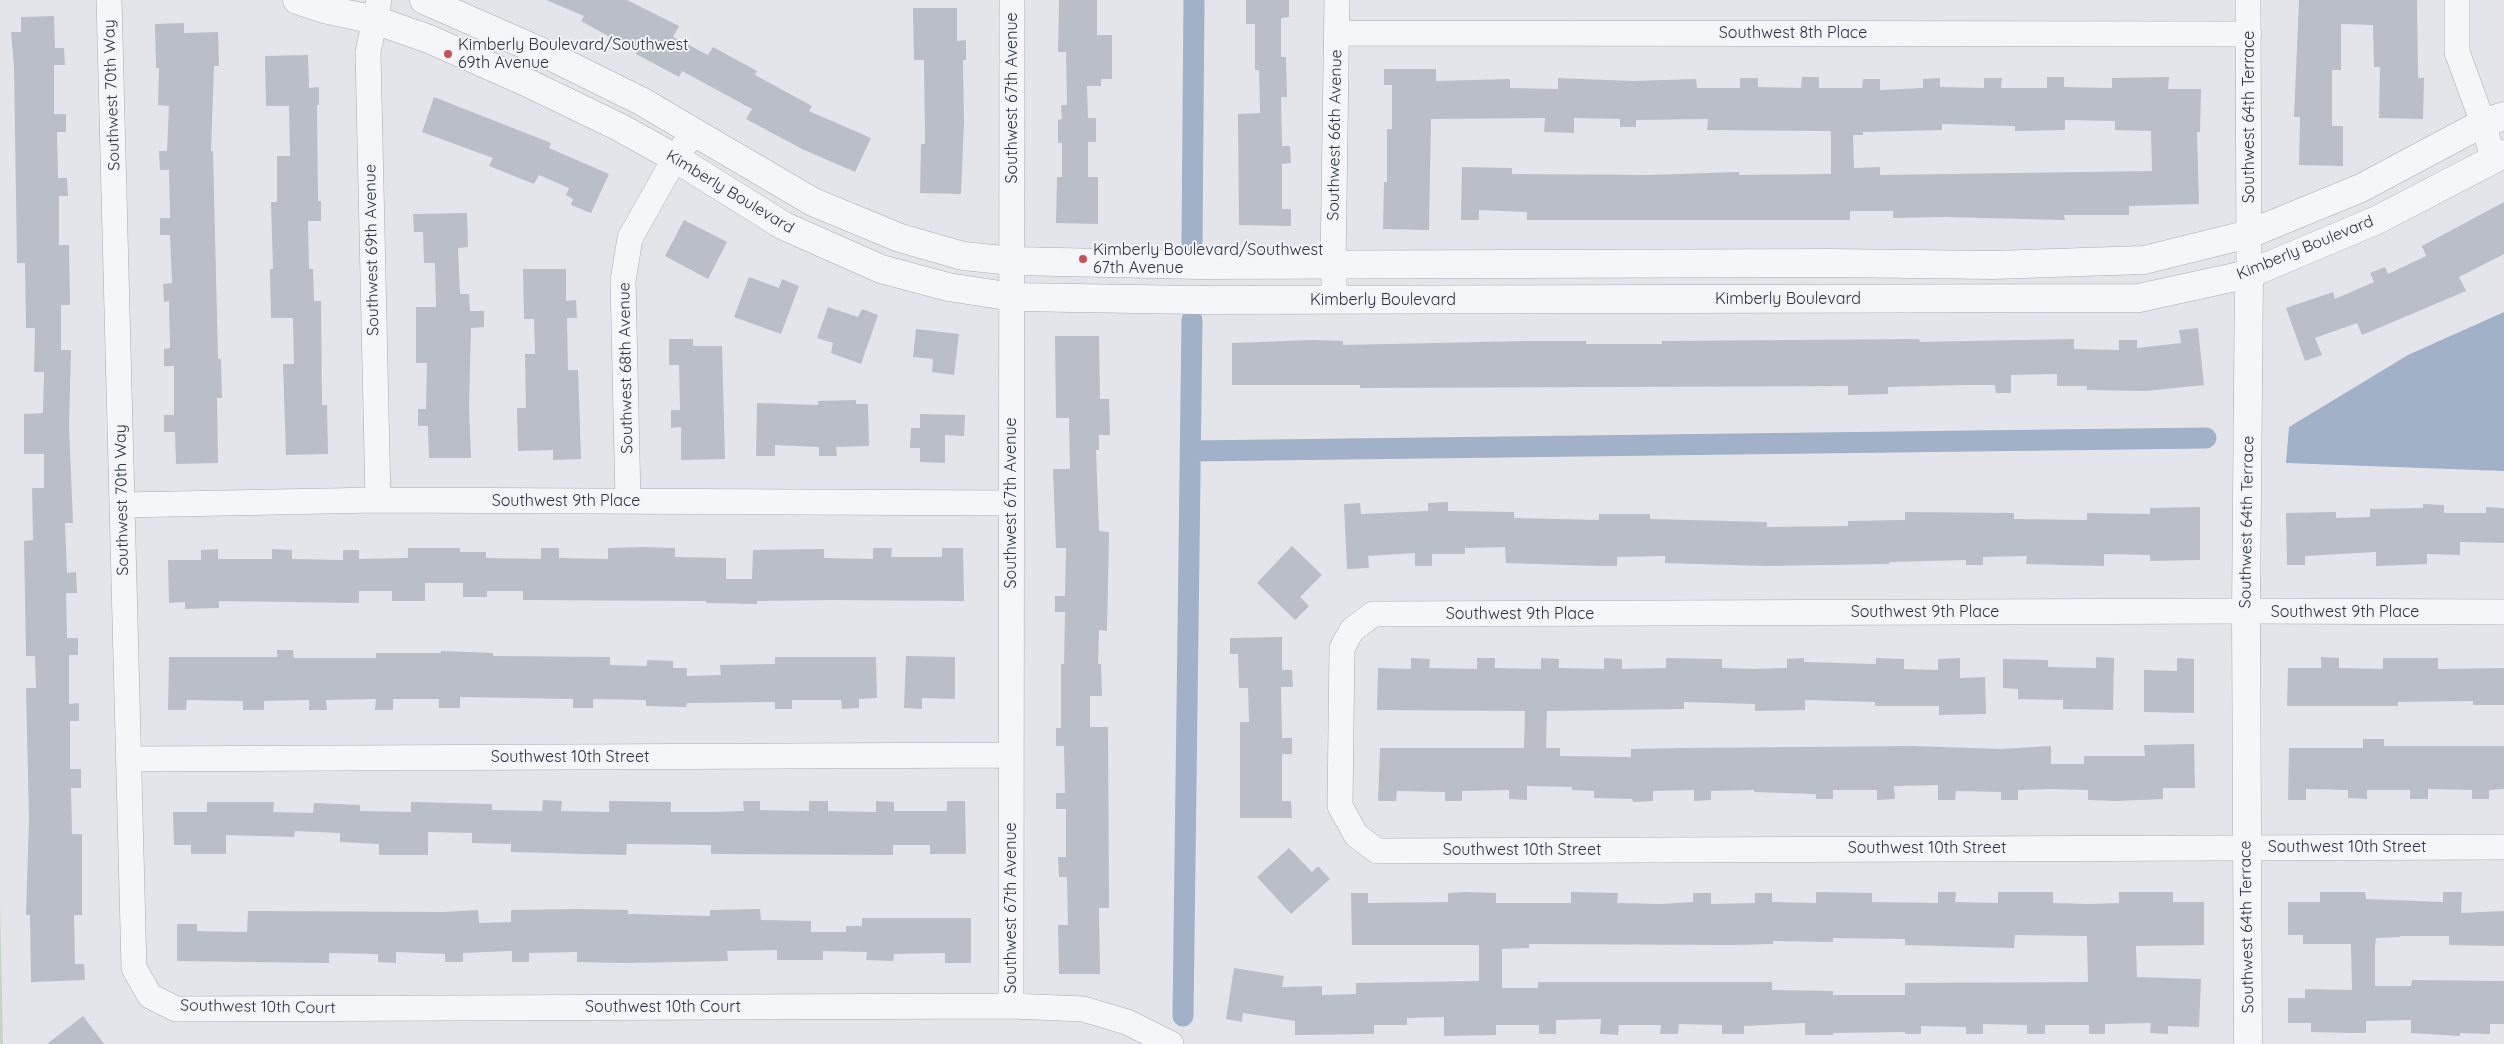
<!DOCTYPE html>
<style>
body{margin:0}
canvas{display:block;background:#e3e5ea}
</style>
<canvas width="2504" height="1044"></canvas>
<script>
const ctx = document.querySelector('canvas').getContext('2d');
ctx.lineJoin = 'round';
function paint(path, color) { ctx.fillStyle = color; ctx.fill(path, 'evenodd'); }
function strokePath(path, color, width, dash) { ctx.strokeStyle = color; ctx.lineWidth = width; ctx.lineCap = dash ? 'butt' : 'round'; ctx.setLineDash(dash || []); ctx.stroke(path); }
function drawText(font, color, halo, rows, align = 'center') {
  ctx.font = font + ' Quicksand,sans-serif'; ctx.lineWidth = 4; ctx.setLineDash([]); ctx.textBaseline = 'middle'; ctx.strokeStyle = halo; ctx.fillStyle = color; for (const [text, x, y, turn = 0] of rows) {
    ctx.save(); ctx.translate(x, y); ctx.rotate((+turn || 0) * Math.PI / 180); ctx.textAlign = isNaN(turn) ? turn : align; if (halo) ctx.strokeText(text, 0, 0); ctx.fillText(text, 0, 0); ctx.restore();
  }
}
const green = new Path2D(`
 M0,903L3,1044H0Z`);
const water = new Path2D(`
 M2504,312V471L2286,463L2289,427L2408,355Z`);
const canal = new Path2D(`
 M1192,242L1194,0
 M1191,451L2206,438
 M1183,1016L1192,320`);
const building = new Path2D(`
 M546,0H627L679,26L673,37L708,55L713,47L757,71L755,75L812,106L809,111L871,138L855,172L802,149L746,119L752,109L682,71L679,77L636,54L637,52L581,21L584,16Z
 M1059,0H1097V35H1112V79H1101V86H1087L1088,118H1096V142H1088V177H1098V224L1056,223L1057,177H1062V143H1058V120L1062,119L1061,105H1067L1066,52H1058Z
 M1246,0H1289V17L1281,18V57H1286L1287,97H1281L1282,146H1290L1291,163L1282,164V209H1291V226L1239,225L1238,114L1260,113L1259,70H1255V24H1246Z
 M2299,0H2417L2418,78H2424L2423,119L2379,118L2380,67H2374L2373,25L2341,24V70H2332V126H2343V166L2299,165L2300,117H2294Z
 M913,8H957V41L966,40V60H963L964,123L961,194L920,193L921,144H925L924,60H914Z
 M54,16L55,48H64L65,65H54V114H66V132H57L58,178H67L68,196H59V245H69L70,305H61V350H71L69,426L73,523H65L67,573L76,572L77,593H66L67,638H78V655H69V704L79,703V721H70V769H81V788H71L72,834H82V915H74L75,964H84L85,980L31,982L30,915H26L29,819L26,688H36L35,656H26L24,541L33,540L32,488H44V454H24V414L43,413L44,372H34L35,328H26L25,263H17L14,66L11,32H21V17Z
 M184,23V33L218,32L219,66H214L211,151H213L218,359H221L222,398H217L218,463L176,464L175,432H164V415H174V366H164V349L170,348L169,301L164,302L163,284L172,283L170,235H160V218H170L169,170H160L159,151H167L169,106L158,105L159,68H156L155,24Z
 M308,55L309,88L319,87V105H317L318,201H321V221H308L309,269H313L314,301H321L322,405H327L328,454L286,455L283,364H294L293,318H271L270,269H273L271,202H277V156H290L289,106H266L265,56Z
 M1384,69H1436V81L1510,79V88L1558,89V78L1633,81L1696,79L1697,88H1740V78H1758V87L1801,88L1802,77H1819V88H1862L1863,79H1880V90L1923,88V79L1940,78V87L1984,88V78H2002L2001,88H2047V77H2064V87L2112,88V78L2169,77L2168,89H2201L2200,132H2197L2199,204L2129,206V215H2064L2065,220L1945,217L1893,218V211H1850V220H1527V212L1479,210V220H1461L1462,167L1512,168V174L1648,175L1739,172V175L1831,174V131L1707,130L1708,119L1636,120V127H1620V119L1574,118V133L1544,132L1545,118L1431,119L1429,230L1383,229L1384,182H1387V129H1392V85H1384ZM2065,120L2115,121V130L2151,131L2152,171L1880,175V167L1854,168L1853,135H1863V132L1942,130V124L2015,126V131L2065,130Z
 M434,97L551,143L549,148L609,174L591,213L571,205L573,199L566,195L569,188L539,175L534,184L489,166L493,158L422,132Z
 M2504,202V254L2459,277L2466,291L2362,335L2357,323L2315,338L2322,355L2305,361L2286,308L2333,292L2335,299L2374,282L2370,273L2385,267L2388,274L2426,256L2422,246Z
 M467,213L468,247L458,248L460,294H469L470,311H484V327L471,328L469,408L471,458H429L428,426H418V409H426L427,363H416V307H436L435,263H424L423,232H414L413,214Z
 M684,220L727,242L708,279L665,256Z
 M523,269H566V301L576,300L577,318H567L568,370H578L581,459L553,460V450L518,451L517,408H526L525,354H535L534,319H524Z
 M749,277L779,288L782,279L799,286L781,334L734,317Z
 M828,307L858,317L862,309L878,315L861,364L831,353L833,343L817,338Z
 M2198,328L2204,385L2146,391L2087,390V386H2057V374L2011,375V393H1996L1995,385H1963L1888,387V394L1848,395V386L1360,388V385H1232V343L1313,340L1343,341V345L1526,341H1586V344H1662V341L1919,339L1920,342L2074,339V349L2119,350V340H2137V348L2181,343L2179,330Z
 M916,329L959,334L954,375L932,372L933,359L913,357Z
 M1055,336H1099L1100,399H1109L1110,435H1099V450H1096L1099,531L1109,532L1107,631L1099,630L1098,664H1101L1102,696H1090V727H1108L1109,908H1099L1100,974H1059L1058,925H1068L1067,877H1059L1058,857H1066V809H1056V793H1065L1064,746H1056V728H1061V664H1064L1065,612H1055V596H1065L1066,548H1056L1053,469H1070L1069,418H1056Z
 M669,339H693V346H722L725,459L681,460V427L671,428V410H680L679,365H669Z
 M856,400V404H868L869,446L836,447L837,456H819V447L775,445V456H756L757,403L818,405V401Z
 M920,414L965,415L964,436L945,435V463L920,462V448H910L911,428H920Z
 M1448,502V511L1514,512V518L1599,520V514H1650V519L1767,522V527L1848,526V521L1905,520V512L2014,513V519L2087,520V513L2150,514V508L2200,507V560L2150,561V555L2104,554V566L2026,564L2027,556L1983,557V565H1966V560L1889,562L1890,564L1766,566L1665,563V556L1617,557V566H1600L1506,563L1505,547L1465,548V554H1432V566H1415V553L1368,556L1369,568L1347,569L1344,504L1360,503L1361,514L1428,511V503Z
 M2423,504L2444,505V513H2486V507L2504,508V543L2460,542V555L2427,554V564L2376,566V552L2305,556V565H2287L2286,513L2336,512V518L2370,517V509L2423,508Z
 M1292,546L1322,575L1300,597L1309,606L1295,620L1257,583Z
 M643,547L675,548V557L726,558V579H752L753,550L824,549V558L873,559V548H892L891,557H942V548H963L964,601L835,600L757,601V604L706,603V601L523,600V591H487V597H463V583H425V601H392V591H359V603L219,601V608L185,609V602L169,603L168,560H201V550L218,549V559H272V549L292,550V559L343,560V550H359V559L408,558V548H460V552H486V558L541,559V548H559V558L608,559V548Z
 M1282,637V670H1292L1293,687H1281L1282,738H1292V754H1282V801H1291L1292,818H1240V722H1249L1248,688H1239L1238,654H1230V638Z
 M277,650H293L294,658H376V653H441V651L493,653V656L610,657V665L647,666V660L673,661V668H687V676L721,675L720,665L775,664V657H876L877,698L859,699V708L842,709L841,700H792V709H775V702L687,703L686,707L646,706V700L593,699V708H573V699L460,697V708H439V699H393V710H375L376,699L326,700L327,710H309V700L264,701V710H243V701L187,700L186,710H168L169,657H277Z
 M906,656L955,657V699L922,698V709L904,708Z
 M2096,657L2114,658L2113,710L2063,709V700L2018,699V689L2003,688V659L2048,660V667L2096,668Z
 M2321,657L2339,658V668L2383,669V658H2438V669L2504,668V705H2473V701L2398,702V706H2287L2288,668H2321Z
 M1411,658L1430,659L1429,668L1477,669V658H1495V668L1541,669V658L1559,659V668L1604,669V658L1622,659V669L1666,668V658L1722,659V668L1753,669L1787,668V659L1804,658V662L1876,664V658L1904,659V669L1938,670V659L1960,658V678L1985,677L1986,714L1939,715V706H1875V702L1805,700V710L1755,711V704L1684,702V709L1547,711L1546,748H1560V756L1631,757V749L1681,748L1914,746L2000,749L2051,746V764H2084V756H2145L2144,745L2194,744L2195,788H2163V799L2116,801L2088,800V790L2051,789L2018,790V800H2001V792L1956,791L1955,800H1938V785L1894,786L1895,799L1877,800V790H1833V799H1816V794L1754,792V790L1711,791V800L1694,801V790L1653,791V801L1633,802L1632,799L1594,798V791L1572,790V787L1527,786V800L1509,799V790L1462,791V801H1445V792L1397,791L1396,801H1378L1380,748H1524L1525,711L1377,710L1378,668L1411,669Z
 M2177,658L2194,659V713L2144,712V670L2177,671Z
 M2363,739H2384V746H2504V789L2489,790V799H2472V790L2428,789V799H2410V790H2367V799L2348,798V790L2306,789V800H2288L2289,748H2363Z
 M543,800L562,801L561,811L609,812V801L671,802V812H710L744,811L743,801H760V810L809,811V801H828V811L876,812V801L894,802V811H947V801H965L966,854H930V845H893V855L711,854V845L627,844L626,855L511,852V844L472,843V833L428,832V855H379V844L340,842V833L295,831L294,837L226,835V854H191V845H174L173,812H207V802H274L273,812L313,813L314,803L360,805V811L411,812V802L492,804V810L542,811Z
 M1289,848L1312,872L1318,866L1330,879L1291,914L1257,877Z
 M1465,892L1496,893V903H1571V892L1618,893L1617,903L1661,904L1693,902V893H1711V904L1755,903V893H1772V902L1816,903V892L1872,893V902L1938,903V892H1956L1955,902L1998,903V892H2053V903L2088,904L2119,903V892H2173V902H2204V945L2136,946L2137,977L2201,979L2199,1027L2168,1026V1034L2150,1033L2151,1023L2105,1024V1034H2089V1025H2045V1034H2027V1025L1983,1024V1034H1966V1027L1921,1026V1034H1905V1032L1833,1033V1035H1805V1023L1744,1026V1034H1722V1025L1679,1024L1678,1034H1660L1661,1025H1619L1618,1035L1600,1034L1601,1019L1556,1020V1034H1539V1025H1496V1035L1444,1036V1017L1407,1018V1025H1374V1034L1295,1035V1021L1243,1013L1242,1022L1226,1019L1234,968L1284,976L1282,987L1322,986V995L1356,994V983L1479,981V945H1352L1351,893H1368V903L1448,902V893ZM2015,935L2087,936L2088,982L1905,983V995H1833V991L1772,990V982H1538V988H1502V949L1529,948V944L1732,945L1773,944V941L1833,942V938L1905,939V945L2014,948Z
 M2320,892H2365L2366,899L2443,902V892H2462L2461,913L2504,911V946L2449,945V936H2400V937L2376,938L2375,947V986H2411L2412,980L2504,981V1024H2490V1034L2460,1033V1036L2411,1033V1020L2366,1021V1033H2351L2311,1032V1023H2288V998H2305V989L2352,990L2351,944H2303V935H2288V902H2320Z
 M578,909L628,910V914L710,916V910L760,909L761,920L811,921V932H846V926H862V918H971V963H945V953L894,954L893,961L866,960L867,952L823,951V960H777V950L727,951L728,961L627,963L577,962V952L529,953V962H512V951L463,953V962H445V954L396,952V963L378,962V954L329,953V963L177,961V924H197V931L247,932L248,911L444,912L478,910L479,923L511,922V910Z
 M83,1016L104,1044H47Z`);
const minor = new Path2D(`
 M109,0L134,968L150,996L176,1009L1011,1006L1083,1009L1127,1022L1171,1044
 M2248,0L2249,274
 M2457,0V52L2483,123L2493,158
 M1337,33L2249,34
 M1335,300L1333,265L1337,0
 M378,500L368,52L379,0
 M628,501L623,281L630,238L675,158L694,132
 M123,505L378,500L1010,503
 M2504,612L2246,611L1373,614L1352,630L1342,648L1340,806L1356,835L1377,851L2504,847
 M128,759L1011,755
 M1011,1006L1012,0`);
const tertiary = new Path2D(`
 M297,0L324,9L375,20L429,39L528,83L619,127L675,158L784,226L881,269L948,287L1013,297L1197,300L2139,298L2249,274L2377,220L2504,154
 M424,0L542,52L641,101L813,202L900,238L963,256L1013,261L1199,265L1831,263L1993,265L2144,260L2249,234L2361,188L2483,123L2504,116
 M2248,1044L2246,611L2249,274`);
const markers = [
 [448,54,5,"#c7505b"],
 [1083,259,5,"#c7505b"]
];
const streetNames = [
 ["Southwest 8th Place",1793,33],
 ["Southwest 70th Way",112,95,-92],
 ["Southwest 67th Avenue",1012,98,-90],
 ["Southwest 64th Terrace",2249,117,-90],
 ["Southwest 66th Avenue",1335,135,-89],
 ["Kimberly Boulevard",730,192,31],
 ["Kimberly Boulevard",2305,248,-22],
 ["Southwest 69th Avenue",372,250,-91],
 ["Kimberly Boulevard",1788,299],
 ["Kimberly Boulevard",1383,300],
 ["Southwest 68th Avenue",626,368,-91],
 ["Southwest 70th Way",122,500,-91],
 ["Southwest 9th Place",566,501],
 ["Southwest 67th Avenue",1011,503,-90],
 ["Southwest 64th Terrace",2247,522,-89],
 ["Southwest 9th Place",1925,612],
 ["Southwest 9th Place",2345,612],
 ["Southwest 9th Place",1520,614],
 ["Southwest 10th Street",570,757],
 ["Southwest 10th Street",2347,847],
 ["Southwest 10th Street",1927,848],
 ["Southwest 10th Street",1522,850],
 ["Southwest 67th Avenue",1011,908,-90],
 ["Southwest 64th Terrace",2247,927,-91],
 ["Southwest 10th Court",258,1007,1],
 ["Southwest 10th Court",663,1007]
];
const poiNames = [
 ["Kimberly Boulevard/Southwest",458,45],
 ["69th Avenue",458,63],
 ["Kimberly Boulevard/Southwest",1093,250],
 ["67th Avenue",1093,268]
];
paint(green, '#c7d3c4');
paint(water, '#a0b1c8');
strokePath(canal, '#a0b1c8', 21);
paint(building, '#babec7');
strokePath(minor, '#a8acb4', 26);
strokePath(tertiary, '#a8acb4', 29);
strokePath(minor, '#f5f6f9', 25);
strokePath(tertiary, '#f5f6f9', 28);
for (const [x, y, r, color] of markers) { const dot = new Path2D(); dot.arc(x, y, r, 0, 2 * Math.PI); ctx.fillStyle = color; ctx.fill(dot); strokePath(dot, '#f2f4f7', 2); }
drawText('16px', '#2c3241', '#f2f4f7', streetNames);
drawText('16px', '#2c3241', '#f2f4f7', poiNames, 'left');
</script>
